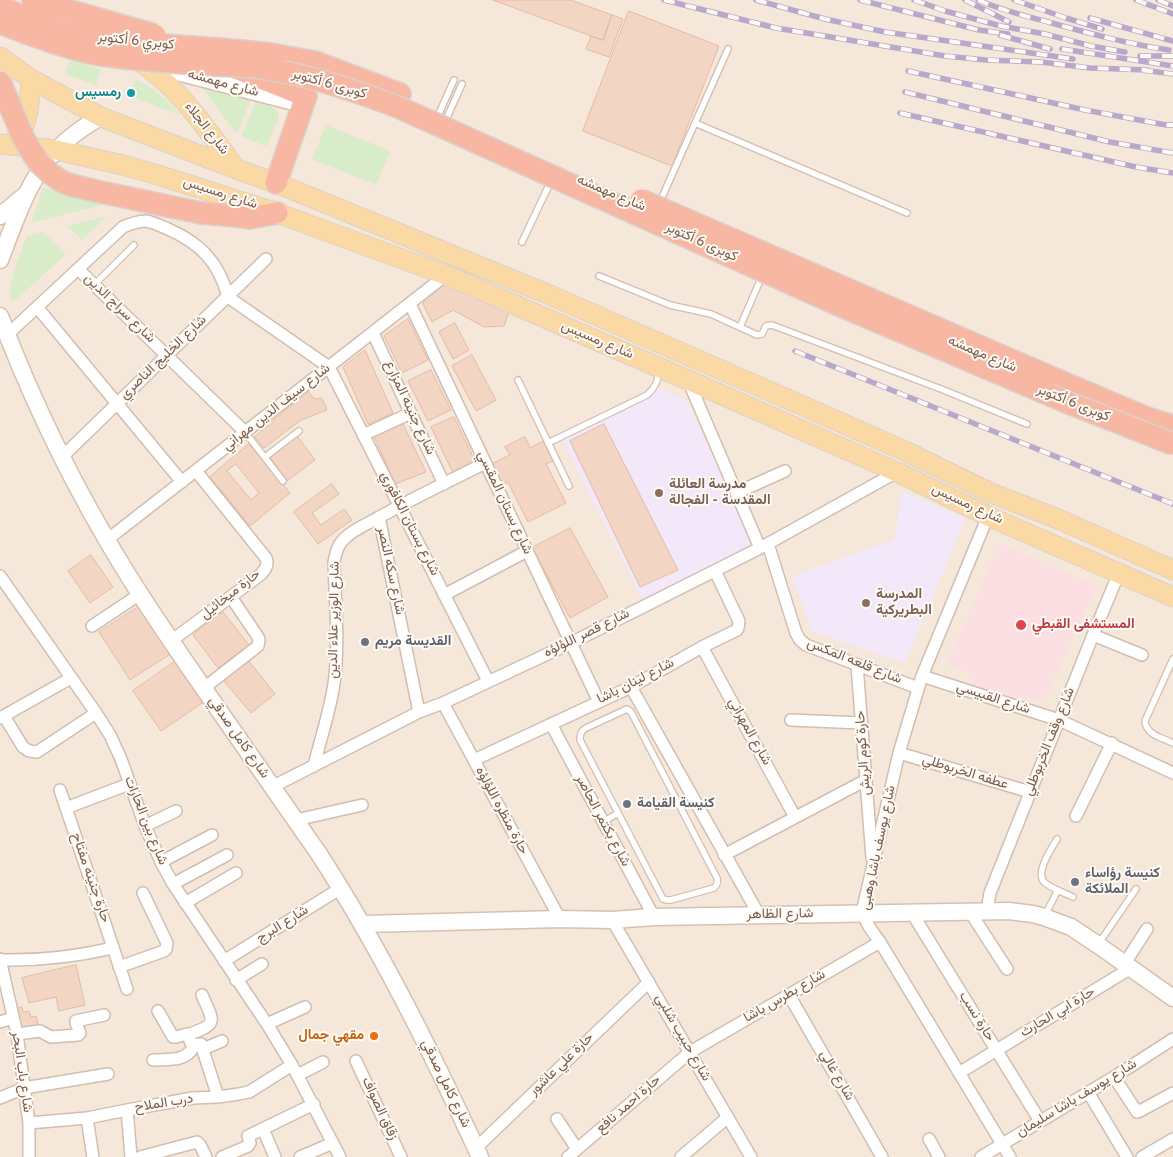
<!DOCTYPE html>
<meta charset="utf-8">
<style>
body{margin:0}
canvas{display:block;background:#fdf6ec}
</style>
<canvas width="1173" height="1157"></canvas>
<script>
const ctx = document.querySelector('canvas').getContext('2d');
ctx.lineJoin = 'round';
function paint(path, color) { ctx.fillStyle = color; ctx.fill(path, 'evenodd'); }
function strokePath(path, color, width, dash) { ctx.strokeStyle = color; ctx.lineWidth = width; ctx.lineCap = dash ? 'butt' : 'round'; ctx.setLineDash(dash || []); ctx.stroke(path); }
function drawText(font, color, halo, rows, align = 'center') {
  ctx.font = font + ' Overpass,Vazirmatn,sans-serif'; ctx.lineWidth = 4; ctx.setLineDash([]); ctx.textBaseline = 'middle'; ctx.strokeStyle = halo; ctx.fillStyle = color; for (const [text, x, y, turn = 0] of rows) {
    ctx.save(); ctx.translate(x, y); ctx.rotate((+turn || 0) * Math.PI / 180); ctx.textAlign = isNaN(turn) ? turn : align; if (halo) ctx.strokeText(text, 0, 0); ctx.fillText(text, 0, 0); ctx.restore();
  }
}
const residential = new Path2D(`
 M0,0H1173V1157H0Z`);
const education = new Path2D(`
 M658,387L687,401L755,546L644,603L562,439L647,398Z
 M902,491L965,519L905,663L812,631L792,576L894,540Z`);
const medical = new Path2D(`
 M1000,543L1097,586L1046,696L1034,702L1013,698L969,684L972,675L947,664Z`);
const green = new Path2D(`
 M70,59L101,70L96,85L65,74Z
 M135,79C156,90 165,97 180,115L129,96Z
 M197,81L251,99L237,134Z
 M256,101C265,104 278,106 279,117L267,146L241,137Z
 M326,125L390,151L376,185L312,159Z
 M43,188L126,199L31,223Z
 M107,216L82,240L67,226Z
 M43,232L66,254L14,302L10,298C9,276 20,256 27,236Z`);
const building = new Path2D(`
 M493,0H571L612,15L603,40Z
 M629,11L719,46L672,166L583,131Z
 M612,15L623,19L609,57L586,49L591,36L603,40Z
 M448,281L510,309L504,326L484,327L453,310L432,322L423,304L426,296Z
 M408,319L428,360L402,373L384,336Z
 M455,323L469,350L453,359L439,332Z
 M365,350L393,413L368,424L343,367Z
 M472,355L496,400L476,411L452,366Z
 M431,370L451,410L428,421L408,381Z
 M308,391L314,399L322,398L327,410L301,420L264,448L255,437Z
 M454,417L476,463L453,473L431,427Z
 M403,424L426,472L395,484L374,436Z
 M604,424L678,570L640,587L570,441Z
 M297,436L315,460L287,481L269,455Z
 M525,437L530,448L543,441L553,461L546,464L566,503L528,522L508,482L502,485L491,464L510,455L505,447Z
 M249,444L290,493L250,526L210,477ZM236,464L259,493L251,500L227,471Z
 M332,484L339,494L312,513L321,525L344,509L352,520L318,544L294,512Z
 M570,528L608,597L570,618L532,548Z
 M91,555L113,587L90,603L68,571Z
 M140,606L172,653L130,680L99,632Z
 M223,612L249,645L218,668L193,635Z
 M177,660L205,701L161,731L133,691Z
 M249,661L275,694L251,713L224,681Z
 M76,965L85,1005L59,1011L56,997L29,1003L22,978Z
 M22,1007L23,1012L29,1011L31,1017L36,1016L39,1027L20,1031L16,1009Z`);
const lane = new Path2D(`
 M437,118L454,80
 M445,122L462,84
 M695,123L907,213
 M659,204L728,49
 M522,242L551,181
 M599,276L670,305L711,314L757,335L762,334L766,326L772,325L941,389L1027,424
 M94,285L134,245
 M740,327L762,276
 M518,380L569,486
 M245,432L283,481
 M548,443L647,395C655,388 659,381 658,370
 M265,457L299,431
 M1173,659L1145,721C1146,735 1163,738 1173,743
 M627,709L631,712L717,878C718,883 717,885 714,888L671,900H667L663,899L580,740C580,734 581,731 586,728Z
 M603,822L618,813
 M1057,839C1052,848 1035,872 1044,882C1050,888 1065,893 1073,897
 M1044,917L1058,890
 M1099,943L1136,889`);
const street = new Path2D(`
 M78,269L245,432
 M410,304L599,702
 M37,307L182,482
 M373,333L444,484
 M7,335L123,227C130,224 138,221 146,221C153,222 161,226 168,229C200,243 219,262 228,297L329,367L488,681
 M688,380L760,548
 M363,435L411,413
 M62,457L266,259
 M736,493L785,471
 M988,516L922,676L899,753L863,908C863,921 873,932 880,942L1010,1157
 M379,517L419,712
 M107,540L446,275
 M768,544L796,633L800,640L806,645L918,688
 M0,576L96,713L110,735L121,759L145,826L161,862L173,884L267,1024L292,1065L340,1157
 M444,595L527,551
 M92,626L140,594
 M1093,635L1142,655
 M171,641L260,575C265,570 269,565 266,558L196,471
 M702,647L795,817
 M857,665L872,858
 M922,676L1059,720L1173,773
 M631,687L759,915
 M204,688L258,646L259,640L258,637L231,597
 M443,703L560,919
 M4,716L23,747L29,751L37,752L96,713
 M0,718L71,678
 M791,720L861,723
 M551,724L654,917
 M899,753L1030,792
 M474,760L631,687L702,647L737,630L738,628L739,621L715,571
 M314,766C321,736 332,706 335,676C339,639 335,600 334,562C336,552 338,544 345,538C354,529 367,524 378,518C413,498 450,481 485,463
 M272,787L419,712L443,703L571,643L760,548L897,472
 M60,790L127,989
 M66,808L129,784
 M1076,816L1112,743
 M296,820L362,805
 M145,826L176,811
 M724,855L866,780
 M161,862L212,835
 M173,884L227,855
 M185,903L236,873
 M987,911L990,893L1093,635L1119,573
 M970,912L1007,969
 M912,913L1040,1121
 M612,920L751,1157
 M0,959L17,1034L29,1123V1157
 M0,960C41,961 74,957 113,948
 M224,961L341,888
 M1125,963L1147,929
 M119,967L164,951L166,949L167,943L143,893
 M236,980L262,964
 M789,995L882,1157
 M158,1011L173,1037H176L187,1034L192,1045L201,1044L218,1097
 M0,1022L13,1018
 M267,1024L305,1007
 M17,1034L40,1031L51,1037L78,1035L80,1033L76,1023V1021L104,1015
 M188,1035C219,1023 214,1023 202,995
 M203,1049L222,1041
 M153,1060C169,1059 186,1062 194,1046
 M356,1061L401,1157
 M959,1073L1131,968
 M298,1075L323,1062
 M1114,1077L1137,1112L1140,1111L1173,1093
 M1088,1092L1127,1157
 M0,1098L24,1088L108,1074
 M127,1110L131,1157
 M87,1118L93,1157
 M557,1119L577,1149
 M29,1123L87,1118L127,1110L193,1098L218,1097L239,1094L249,1092L292,1065
 M263,1129L275,1157
 M929,1139L939,1157
 M476,1148L649,982
 M140,1157L197,1142L200,1145L206,1157
 M222,1157L248,1146L250,1143L248,1136L250,1135L314,1104
 M300,1157L333,1143
 M568,1157L690,1052L880,942
 M681,1157L728,1117
 M981,1157L1114,1077L1173,1039
 M1142,1157L1173,1139`);
const secondary = new Path2D(`
 M162,68L294,102L306,96L308,94
 M0,216L24,196
 M0,260C25,196 36,152 101,117
 M0,316C33,403 74,487 123,567C148,608 175,647 202,686C241,742 280,798 319,854C381,950 432,1053 480,1157
 M363,924L560,919L612,920L654,917L1009,911L1033,914L1044,917L1071,927L1098,945L1173,998`);
const primary = new Path2D(`
 M0,57L31,79L101,117L236,169L276,183L545,293L801,405L907,452L991,493L1058,519L1173,570
 M132,57C177,83 206,128 236,169
 M15,140C30,124 29,99 31,79
 M0,144L56,150L123,165L158,175L277,213L446,275L688,380L897,472L988,516L1173,597`);
const highway = new Path2D(`
 M276,55L315,62L400,94
 M238,69L306,96L276,183
 M237,216L249,218L277,213
 M1048,376L1147,418L1173,426`);
const rail = new Path2D(`
 M664,0L776,28L945,56L986,60L1041,62L1090,68L1147,70
 M756,0L825,19L885,32L1073,59
 M860,0L979,30L1008,34
 M914,0L945,11L1001,26L1045,34L1091,46L1125,52
 M965,0L1009,22
 M978,0C1001,10 1025,16 1048,22C1088,33 1128,44 1169,50
 M1014,0L1066,18L1102,29
 M1136,0L1173,14
 M1158,0L1173,6
 M1090,18L1173,41
 M1000,35L1050,49
 M1062,49L1173,66
 M1140,56H1173
 M1142,70L1173,74
 M908,71L1085,110L1166,125H1173
 M905,92L1110,142L1173,153
 M900,113L1136,167L1173,173
 M795,351L1173,504`);
const highwayBridge = new Path2D(`
 M32,0L155,35
 M0,7C23,16 47,28 71,33C124,45 177,45 231,50C246,51 261,53 276,55
 M0,23C31,35 68,49 101,55C139,61 177,62 214,65C232,66 250,66 267,69C313,76 355,91 398,107L841,306L1064,401L1173,444
 M0,82L23,137L31,151L39,163L51,174L61,181L71,185L96,191L201,213L237,216
 M641,200L1048,376`);
const markers = [
 [131,93,5,"#0f9aa8"],
 [659,493,5,"#8d6e63"],
 [866,603,5,"#8d6e63"],
 [1021,625,6,"#e0444e"],
 [365,642,5,"#6b7280"],
 [627,804,5,"#6b7280"],
 [1075,882,5,"#6b7280"],
 [374,1036,5,"#e8710a"]
];
const streetNames = [
 ["كوبري 6 أكتوبر",136,42,6],
 ["شارع مهمشه",223,84,15],
 ["كوبرى 6 أكتوبر",329,85,16],
 ["شارع الجلاء",206,129,52],
 ["شارع رمسيس",220,194,18],
 ["شارع مهمشه",611,194,23],
 ["كوبرى 6 أكتوبر",701,243,24],
 ["شارع سراج الدين",119,309,44],
 ["شارع رمسيس",597,341,23],
 ["شارع مهمشه",982,355,23],
 ["شارع الخليج الناصري",164,358,-44],
 ["كوبرى 6 أكتوبر",1073,404,22],
 ["شارع سيف الدين مهراني",277,408,-38],
 ["شارع جنينه المزارع",409,408,65],
 ["شارع بستان المقسي",504,503,65],
 ["شارع رمسيس",967,505,25],
 ["شارع بستان الكافوري",409,524,63],
 ["شارع سكه النصر",390,571,78],
 ["حارة ميخائيل",231,595,-38],
 ["شارع الوزير علاء الدين",335,620,-89],
 ["شارع قصر اللؤلؤه",587,634,-26],
 ["شارع قلعه المكس",854,662,22],
 ["شارع لينان باشا",636,682,-27],
 ["شارع القبيسي",993,699,18],
 ["شارع المهراني",749,732,61],
 ["شارع كامل صدقي",238,738,55],
 ["شارع وقف الخربوطلي",1050,742,-68],
 ["حارة كوم الريش",864,753,-94],
 ["عطفه الخربوطلي",965,773,17],
 ["حارة منظره اللؤلؤه",501,811,62],
 ["شارع بين الحارات",145,821,68],
 ["شارع بكتمر الحاصر",602,821,62],
 ["شارع يوسف باشا وهبى",879,848,-78],
 ["حارة جنينه مفتاح",90,878,71],
 ["شارع الظاهر",780,915,-1],
 ["شارع البرج",283,925,-32],
 ["شارع بطرس باشا",785,997,-30],
 ["حارة ابي الحارث",1058,1013,-31],
 ["حارة نسب",976,1017,58],
 ["شارع حبيب شلبي",682,1038,60],
 ["حارة علي عاشور",562,1065,-44],
 ["شارع باب البحر",21,1072,82],
 ["شارع غالي",836,1076,60],
 ["شارع كامل صدقي",445,1084,64],
 ["شارع يوسف باشا سليمان",1077,1099,-31],
 ["درب الملاح",164,1104,-9],
 ["حارة احمد نافع",629,1105,-41],
 ["زقاق الصواف",379,1109,65]
];
const cultureNames = [
 ["رمسيس",121,93]
];
const educationNames = [
 ["مدرسة العائلة",669,485],
 ["المقدسة - الفجالة",669,501],
 ["المدرسة",876,595],
 ["البطريركية",876,611]
];
const healthNames = [
 ["المستشفى القبطي",1032,625]
];
const worshipNames = [
 ["القديسة مريم",375,642],
 ["كنيسة القيامة",637,804],
 ["كنيسة رؤاساء",1085,874],
 ["الملائكة",1085,890]
];
const foodNames = [
 ["مقهي جمال",364,1036]
];
paint(residential, '#f5e8da');
paint(education, '#f3e8fa');
paint(medical, '#fbdfe3');
paint(green, '#d8ecc9');
paint(building, '#f3d5c3');
strokePath(building, '#e6bba3', 1);
strokePath(lane, '#d1beb0', 8);
strokePath(street, '#d1beb0', 14);
strokePath(secondary, '#d6c0b0', 19);
strokePath(primary, '#dad1cd', 21);
strokePath(highway, '#dad1cd', 24);
strokePath(lane, '#fff', 5.5);
strokePath(street, '#fff', 11);
strokePath(secondary, '#fff', 16);
strokePath(primary, '#fbd9a5', 19);
strokePath(highway, '#f7b7a3', 21);
strokePath(rail, '#b9a8c9', 5.5);
strokePath(rail, '#fffaf3', 4, [11]);
strokePath(highwayBridge, '#dad1cd', 24, []);
strokePath(highwayBridge, '#f7b7a3', 21);
for (const [x, y, r, color] of markers) { const dot = new Path2D(); dot.arc(x, y, r, 0, 2 * Math.PI); ctx.fillStyle = color; ctx.fill(dot); strokePath(dot, '#fffaf3', 2); }
drawText('14px', '#7a5c4d', '#fffaf3', streetNames);
drawText('bold 14px', '#0d838f', '#fffaf3', cultureNames, 'right');
drawText('bold 14px', '#785e54', '#fffaf3', educationNames, 'left');
drawText('bold 14px', '#be3a42', '#fffaf3', healthNames, 'left');
drawText('bold 14px', '#5b616d', '#fffaf3', worshipNames, 'left');
drawText('bold 14px', '#c56008', '#fffaf3', foodNames, 'right');
</script>
